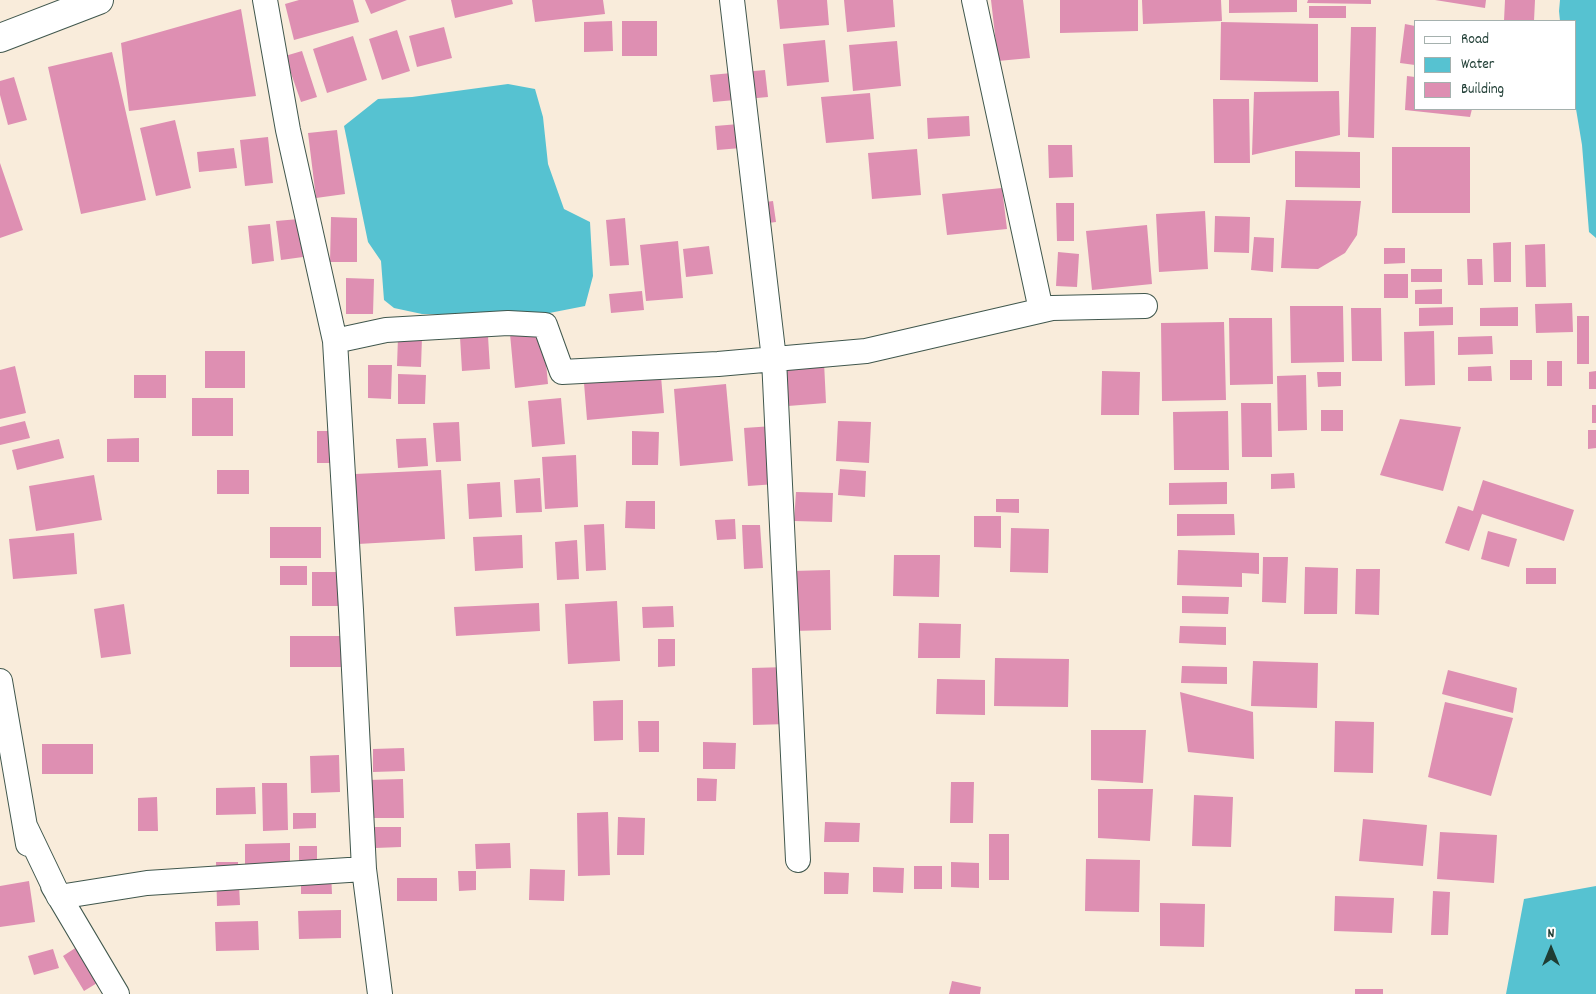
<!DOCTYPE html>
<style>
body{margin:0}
#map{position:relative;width:1596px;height:994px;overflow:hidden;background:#f9ecdb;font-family:Dekko,sans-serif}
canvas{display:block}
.legend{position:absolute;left:1414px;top:20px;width:162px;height:90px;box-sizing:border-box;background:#fff;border:1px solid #a5b1ae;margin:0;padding:6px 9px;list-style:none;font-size:15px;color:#1f3d34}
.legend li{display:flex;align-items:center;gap:10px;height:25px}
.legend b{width:25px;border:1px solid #a5b1ae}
.north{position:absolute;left:1526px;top:924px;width:50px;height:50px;-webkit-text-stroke:4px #fff;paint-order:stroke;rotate:0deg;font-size:14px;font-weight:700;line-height:20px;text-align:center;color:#1f3d34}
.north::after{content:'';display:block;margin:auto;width:18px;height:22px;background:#1f3d34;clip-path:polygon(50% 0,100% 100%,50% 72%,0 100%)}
</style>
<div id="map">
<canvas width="1596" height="994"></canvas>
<ul class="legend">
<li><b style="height:6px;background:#fff"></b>Road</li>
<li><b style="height:14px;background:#56c2d1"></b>Water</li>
<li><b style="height:14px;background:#de8fb2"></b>Building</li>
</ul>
<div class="north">N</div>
</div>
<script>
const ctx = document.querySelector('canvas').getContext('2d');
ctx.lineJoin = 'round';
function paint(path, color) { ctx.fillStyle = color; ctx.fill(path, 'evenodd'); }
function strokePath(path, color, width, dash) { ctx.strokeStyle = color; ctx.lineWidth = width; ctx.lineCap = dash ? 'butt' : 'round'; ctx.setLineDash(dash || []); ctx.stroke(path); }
const water = new Path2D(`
 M1560,0H1596V238L1589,232L1582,145L1575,103V21H1560L1559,11Z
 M508,84L535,89L543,117L548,164L564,209L590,222L593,276L585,306L534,316L422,314L394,308L384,300L381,261L368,242L344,126L378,99L412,97Z
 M1596,886V994H1506L1524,899Z`);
const building = new Path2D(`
 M299,0H353L359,22L294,40L285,4Z
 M365,0H407L371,14Z
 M451,0H512L513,4L455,18Z
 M532,0H603L605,14L535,22Z
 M777,0H827L829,25L780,29Z
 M844,0H893L895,27L847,32Z
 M991,0H1023L1030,58L998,61Z
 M1060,0H1138V31L1060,33Z
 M1142,0H1221L1222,21L1143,24Z
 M1229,0H1297V12L1229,13Z
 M1308,0H1371V4L1307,3Z
 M1435,0H1486L1485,8Z
 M1505,0H1535L1534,21H1504Z
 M1309,6H1346V18H1309Z
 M241,9L256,96L129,111L121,43Z
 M612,21L613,51L584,52V22Z
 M622,21H657V56H622Z
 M1221,22L1318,24V82L1220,80Z
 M1405,24L1415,26V65L1400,63Z
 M444,27L452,58L417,67L409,36Z
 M1351,27H1376L1374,138L1348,137Z
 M397,30L410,71L382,80L369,39Z
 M353,36L367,80L327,93L313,49Z
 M825,40L829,82L787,86L783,44Z
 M897,41L901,86L853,91L849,45Z
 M302,51L317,97L301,102L285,56Z
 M112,52L146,200L81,214L48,67Z
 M765,70L768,97L713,102L710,75Z
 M1407,76L1415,77V109H1472L1470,117L1405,110Z
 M14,77L27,120L8,125L0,95V81Z
 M1339,91L1340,135L1252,155L1254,92Z
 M870,93L874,139L826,143L821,97Z
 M1213,99H1249L1250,163H1214Z
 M969,116L970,136L928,139L927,118Z
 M175,120L191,188L156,196L140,128Z
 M739,124L741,148L717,150L715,126Z
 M337,130L345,194L316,198L308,133Z
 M268,137L273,183L245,186L240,140Z
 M1048,145H1072L1073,177L1049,178Z
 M1392,147H1470V213H1392Z
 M234,148L237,168L199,172L197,152Z
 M917,149L921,195L872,199L868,153Z
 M1295,151L1360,152V188L1295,187Z
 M0,163L23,230L0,238Z
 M1002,188L1007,229L947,235L942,194Z
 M1286,200L1361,201L1357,235L1345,253L1318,269L1281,268Z
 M773,201L776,222L753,225L751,204Z
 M1056,203H1074V241H1057Z
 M1205,211L1208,269L1159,272L1156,214Z
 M1215,216L1250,217L1249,253L1214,252Z
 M331,217L357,218V262H330Z
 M625,218L629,265L610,266L606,220Z
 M299,219L303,257L281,260L276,221Z
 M270,224L274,261L252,264L248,226Z
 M1147,225L1152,284L1092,290L1086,231Z
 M1254,237L1274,238L1273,272L1251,270Z
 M678,241L683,298L646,301L640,245Z
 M1511,242V282H1494L1493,243Z
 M1545,244L1546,287H1526L1525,245Z
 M709,246L713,274L686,277L683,249Z
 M1384,248H1405V263L1384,264Z
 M1058,252L1079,254L1077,287L1056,286Z
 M1467,259H1482L1483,285H1468Z
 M1411,269H1442V282H1411Z
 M1384,274H1408V298H1384Z
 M346,278L374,279L373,314H346Z
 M1442,289V304H1415V290Z
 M642,291L644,310L611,313L609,294Z
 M1572,303L1573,332L1536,333L1535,304Z
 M1290,306H1343L1344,362L1291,363Z
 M1453,307V325L1419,326V308Z
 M1518,307V326H1480V308Z
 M1351,308H1381L1382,361H1352Z
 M1577,316H1589V364H1577Z
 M1229,318H1272L1273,384L1230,385Z
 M1224,322L1226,400L1162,401L1161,323Z
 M543,331L548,384L515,388L510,334Z
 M1434,331L1435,385L1405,386L1404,332Z
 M488,336L490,369L462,371L460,337Z
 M1492,336L1493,354L1458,355V337Z
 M398,337H422L421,367L397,366Z
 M205,351H245V388H205Z
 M1510,360H1532V380H1510Z
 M1547,361H1562V386H1547Z
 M824,362L826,403L788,406L786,364Z
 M368,365H392L391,399L368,398Z
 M15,366L26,413L0,419V370Z
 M1491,366L1492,381H1468V367Z
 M1102,371L1140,372L1139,415H1101Z
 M1596,371V389H1589V372Z
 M1317,372H1341V386L1318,387Z
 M398,374L426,375L425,404H398Z
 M134,375H166V398H134Z
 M1306,375L1307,430L1278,431L1277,376Z
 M661,376L664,413L587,420L584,383Z
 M726,384L733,461L680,466L674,389Z
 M192,398H233V436H192Z
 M561,398L565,444L532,447L528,401Z
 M1241,403H1271L1272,457H1242Z
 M1592,405H1596V423H1592Z
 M1321,410H1343V431H1321Z
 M1228,411L1229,470H1174L1173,412Z
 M1400,419L1461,427L1443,491L1380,475Z
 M25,421L30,438L0,445V427Z
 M838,421L871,422L869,463L836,461Z
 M459,422L461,461L436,462L433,423Z
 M773,426L776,484L748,486L744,428Z
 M1588,430H1596V448L1588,449Z
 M317,431H332V463H317Z
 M632,431L659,432L658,465H632Z
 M139,438V462H107V439Z
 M426,438L428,466L398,468L396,439Z
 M59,439L64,458L17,470L12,450Z
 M576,455L578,507L545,509L542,457Z
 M840,469L866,471L865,497L838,495Z
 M217,470H249V494H217Z
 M441,470L445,539L358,544L355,474Z
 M1294,473L1295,488L1271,489V474Z
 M94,475L102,520L36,531L29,486Z
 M540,478L542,512L516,513L514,480Z
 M1483,480L1574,510L1564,541L1482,514L1469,551L1445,543L1458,506L1473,511Z
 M500,482L502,517L469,519L467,484Z
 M1227,482V504L1169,505V483Z
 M796,492L833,493L832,522L794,521Z
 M996,499H1019V513L996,512Z
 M626,501H655V529L625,528Z
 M1177,514H1234L1235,535L1177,536Z
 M974,516H1001V548L974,547Z
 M735,519L736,539L717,540L715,520Z
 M604,524L606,570L586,571L584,525Z
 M742,525H760L763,568L744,569Z
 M270,527H321V558H270Z
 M1011,528L1049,529L1048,573L1010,572Z
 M1488,531L1517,539L1509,567L1481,559Z
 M74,533L77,574L13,579L9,539Z
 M522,535L523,568L475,571L473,537Z
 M577,540L579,579L557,580L555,542Z
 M1178,550L1259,553V574L1242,573V587L1177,585Z
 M894,555H940L939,597L893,596Z
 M1263,557H1288L1286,603L1262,602Z
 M280,566H307V585H280Z
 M1305,567L1338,568L1337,614H1304Z
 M1526,568H1556V584H1526Z
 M1356,569H1380L1379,615L1355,614Z
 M830,570L831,630L793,631L792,571Z
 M312,572H341V606H312Z
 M1182,596L1229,597L1228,614L1182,613Z
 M617,601L620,661L568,664L565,604Z
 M539,603L540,631L456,636L454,607Z
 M124,604L131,654L101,658L94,609Z
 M673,606L674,627L643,628L642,607Z
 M919,623L961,624L960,658H918Z
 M1180,626L1226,627V645L1179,643Z
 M290,636H341V667H290Z
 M658,639H675V666L658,667Z
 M995,658L1069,659L1068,707L994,706Z
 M1253,661L1318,663L1317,708L1251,706Z
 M1182,666L1227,667V684L1181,683Z
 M787,667L788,724L753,725L752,668Z
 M1448,670L1517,688L1513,713L1442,694Z
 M937,679L985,680V715L936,714Z
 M1180,692L1253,712L1254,759L1188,752Z
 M623,700V740L594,741L593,701Z
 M1445,702L1513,718L1491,796L1428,777Z
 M638,721H659V752H639Z
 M1335,721L1374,722L1373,773L1334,772Z
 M1091,730H1146L1143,783L1091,780Z
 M703,742L736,743L735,769H703Z
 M42,744H93V774H42Z
 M404,748L405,771L373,772V749Z
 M339,755L340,792L311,793L310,756Z
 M697,778L717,779L716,801H697Z
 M403,779L404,818H369L368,780Z
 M951,782H974L973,823H950Z
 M262,783H287L288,830L263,831Z
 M255,787L256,814L216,815V788Z
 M1098,789H1153L1150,841L1098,838Z
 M1194,795L1233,797L1231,847L1192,846Z
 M157,797L158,831H138V798Z
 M608,812L610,875L578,876L577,813Z
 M293,813H316V828L293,829Z
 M618,817L645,818L644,855H617Z
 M1363,819L1427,825L1423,866L1359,861Z
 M825,822L860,823L859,842H824Z
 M375,827H401V847L375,848Z
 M1440,832L1497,835L1494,883L1437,879Z
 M989,834H1009V880H989Z
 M290,843V865L245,866V844Z
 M510,843L511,868L476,869L475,844Z
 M299,846H317V867H299Z
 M1086,859L1140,860L1139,912L1085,911Z
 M216,862H238L240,905L217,906Z
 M951,862L979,863V888L951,887Z
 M914,866H942V889H914Z
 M873,867L904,868L903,893L873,892Z
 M530,869L565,870L564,901L529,900Z
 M458,871H476V890L459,891Z
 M301,872H331L332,894H301Z
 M824,872L849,873L848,894H824Z
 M397,878H437V901H397Z
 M29,881L35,922L0,927V886Z
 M1433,891L1450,892L1448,935H1431Z
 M1335,896L1394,898L1392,933L1334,931Z
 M1160,903L1205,904L1204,947L1160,946Z
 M341,910V938L299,939L298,911Z
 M258,921L259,950L216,951L215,922Z
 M80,945L102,980L84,991L63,956Z
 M53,949L59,968L34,975L28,956Z
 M952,981L981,987L980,994H949Z
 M1355,989H1383V994H1355Z`);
const minor = new Path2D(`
 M732,0L774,359L798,860
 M974,0L1041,310
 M335,341L386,330L508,323L545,325L562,372L718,364L866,351L1052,308L1145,306
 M0,681L28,844
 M26,828L59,897L147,883L364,869L351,610L335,341L288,130L265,0
 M364,869L380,994
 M53,886L117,994`);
const trunk = new Path2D(`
 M0,38L99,0`);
paint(water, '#56c2d1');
paint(building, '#de8fb2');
strokePath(minor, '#40574d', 26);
strokePath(trunk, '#40574d', 30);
strokePath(minor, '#fff', 24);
strokePath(trunk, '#fff', 28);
</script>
